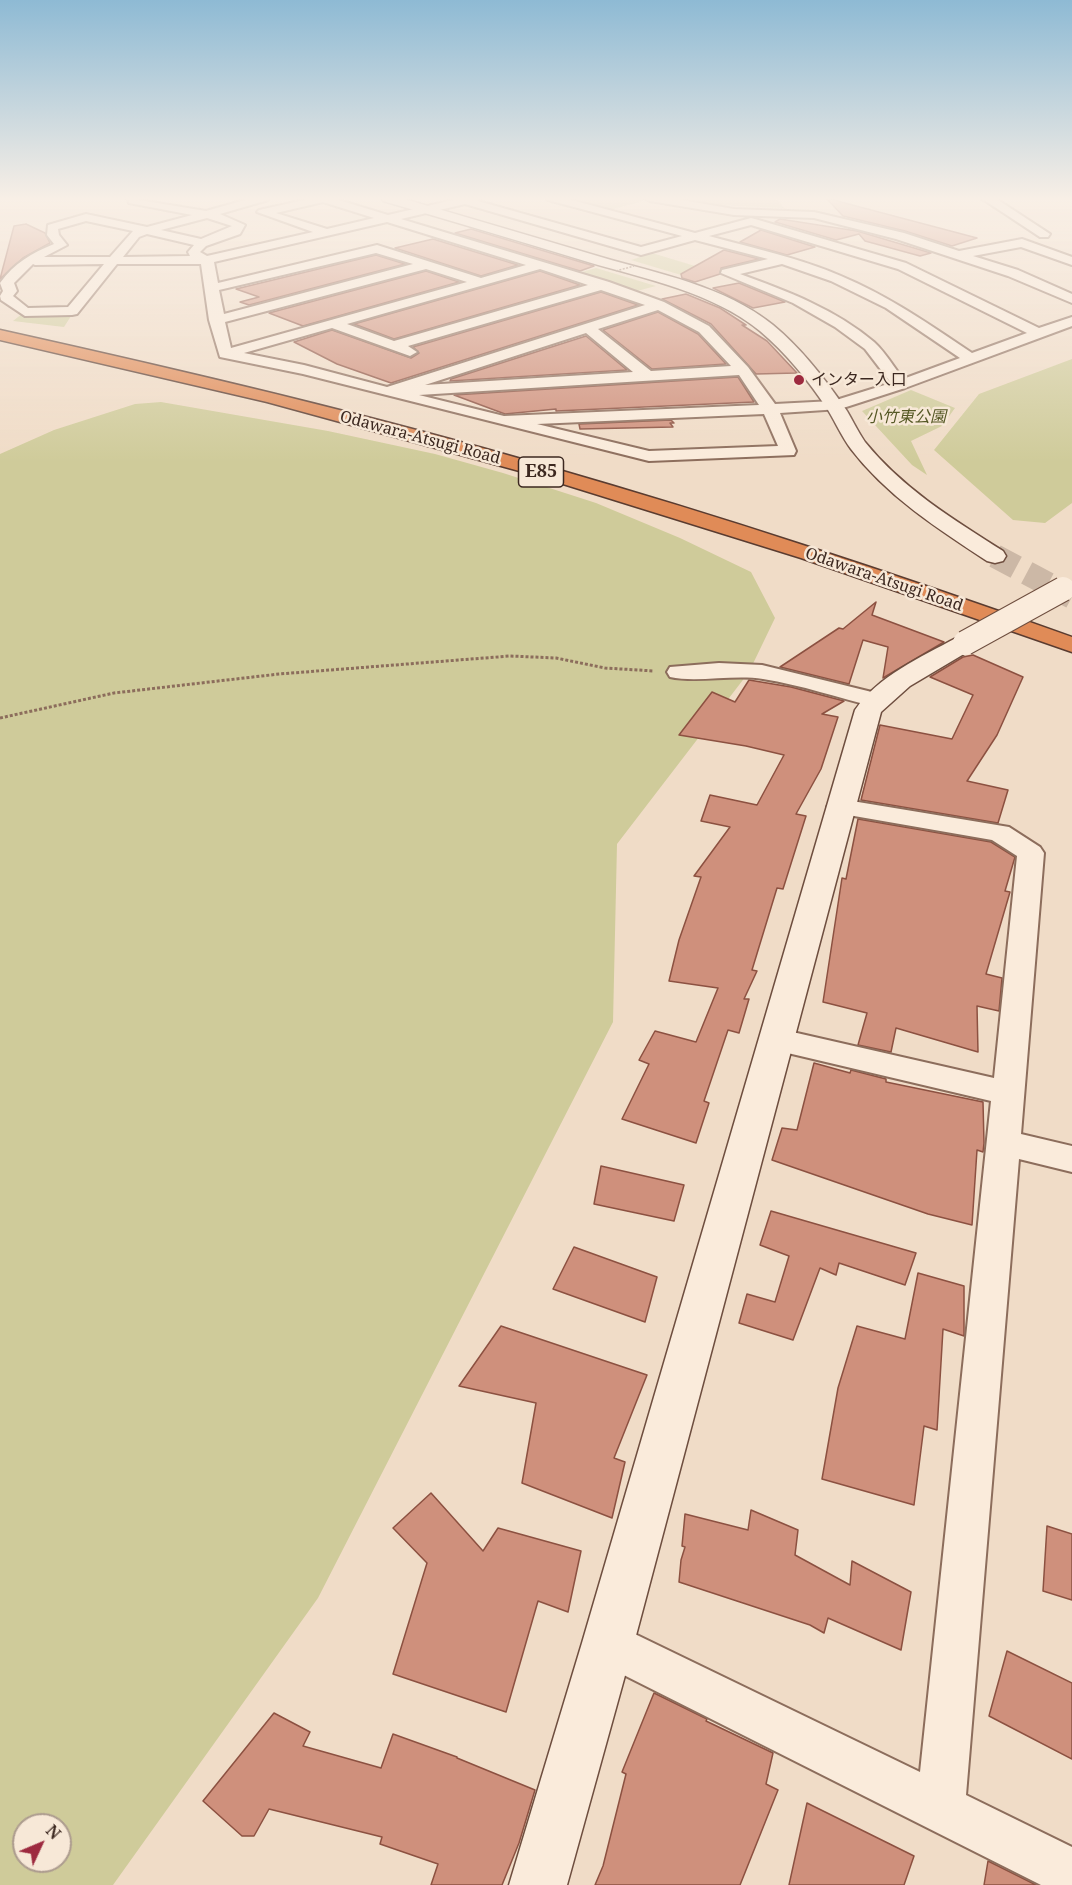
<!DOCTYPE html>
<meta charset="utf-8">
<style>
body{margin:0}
#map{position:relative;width:1072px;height:1885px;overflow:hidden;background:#f0dcc7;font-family:"Noto Serif",serif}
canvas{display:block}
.north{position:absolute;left:12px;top:1813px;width:60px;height:60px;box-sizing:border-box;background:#f7e8d7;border:2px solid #ac9b8e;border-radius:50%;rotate:46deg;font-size:16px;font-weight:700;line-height:24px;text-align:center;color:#3c2820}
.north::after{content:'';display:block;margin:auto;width:21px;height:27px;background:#9d2a3f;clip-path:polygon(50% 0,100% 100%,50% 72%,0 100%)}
</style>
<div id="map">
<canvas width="1072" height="1885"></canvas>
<div class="north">N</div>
</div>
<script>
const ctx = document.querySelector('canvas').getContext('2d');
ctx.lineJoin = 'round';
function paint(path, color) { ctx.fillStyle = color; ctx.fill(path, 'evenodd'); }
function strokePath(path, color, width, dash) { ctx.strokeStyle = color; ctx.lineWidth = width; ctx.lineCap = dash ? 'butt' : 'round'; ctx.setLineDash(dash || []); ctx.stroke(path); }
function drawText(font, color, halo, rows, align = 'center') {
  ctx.font = font + ' "Noto Serif","Noto Sans JP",serif'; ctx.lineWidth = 5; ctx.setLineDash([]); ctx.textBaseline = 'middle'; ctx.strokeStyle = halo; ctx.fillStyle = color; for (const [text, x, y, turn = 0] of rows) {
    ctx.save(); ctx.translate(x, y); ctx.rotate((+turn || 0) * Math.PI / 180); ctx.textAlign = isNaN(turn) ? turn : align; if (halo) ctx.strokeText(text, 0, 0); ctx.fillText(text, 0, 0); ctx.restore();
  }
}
const green = new Path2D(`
 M563,198H635L646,200L610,210Z
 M675,198H775L784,208L717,205Z
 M652,253L715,272L691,278L631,260Z
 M596,268L656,286L637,291L578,273Z
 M23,313H73L64,327L13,321Z
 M1072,359V503L1045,523L1013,520L934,450L979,394Z
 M911,390L955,408L942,426L911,441L927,475L912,465L862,411Z
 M161,402L328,431L435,454L503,473L596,503L680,538L751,572L775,618L749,672L617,844L613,1022L318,1598L113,1885H0V454L54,430L135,404ZM24,1825H60V1861H24Z`);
const building = new Path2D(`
 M826,198L977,238L952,246L905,231L843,216Z
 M780,219L857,231L931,253L920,256L865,241L859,234L836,240L775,222Z
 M26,224L45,233L50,243L23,258L0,279L14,226Z
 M471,229L511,241L594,266L580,271L455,233Z
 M761,230L815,247L787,255L740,242Z
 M433,239L518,265L481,276L395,248Z
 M724,250L759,259L721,268L720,274L695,282L682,278L681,274Z
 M376,255L405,264L249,305L240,302L259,297L236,289Z
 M426,271L459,282L303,326L269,313Z
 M540,271L580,285L394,339L354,324Z
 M739,283L785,302L753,308L713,288Z
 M601,292L638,305L391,383L337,364L294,342L332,330L411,358L419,353L413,347Z
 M686,294L720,308L746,325H742L767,341L797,373L756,374L711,324L662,299Z
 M658,312L698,334L726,364L652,369L603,330Z
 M586,336L627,370L450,381L451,379Z
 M738,377L754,402L556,411V409L505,414L454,395Z
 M671,420L674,423H670L673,427L580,429L579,424Z
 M876,602L872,615L944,642L883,678L888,647L863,640L849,684L780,667L839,628L843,629Z
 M973,655L1023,677L997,735L967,781L1008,790L998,823L861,800L880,725L952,739L973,695L930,677L963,657Z
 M749,680L791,687L844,701L822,714L838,717L821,769L796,814L806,816L783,889L777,888L752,970L757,971L744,999H749L739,1033L728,1030L704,1101L709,1103L696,1143L622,1119L649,1064L639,1060L655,1031L696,1042L718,988L669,981L679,940L701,877L694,876L730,827L701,821L710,795L757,805L784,755L746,746L679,735L712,692L735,702Z
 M858,819L991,842L1015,857L1005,891L1010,892L986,974L1002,978L999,1011L977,1006L978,1052L896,1028L891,1052L858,1045L867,1013L823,1002L842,878L846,879Z
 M814,1063L850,1073L851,1070L886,1079V1082L983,1102L984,1143L983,1152L977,1150L972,1225L928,1214L772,1160L782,1128L797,1130Z
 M601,1166L684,1185L674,1221L594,1204Z
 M771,1211L916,1253L905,1285L839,1263L836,1275L820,1268L793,1340L739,1323L747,1294L775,1302L789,1256L760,1245Z
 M574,1247L657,1277L645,1322L553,1289Z
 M918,1273L964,1286V1336L943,1329L937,1430L924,1426L914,1505L822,1479L838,1388L857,1326L905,1339Z
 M501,1326L647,1375L614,1458L625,1462L612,1518L522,1483L536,1403L459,1386Z
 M431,1493L483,1551L498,1528L581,1551L568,1612L538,1601L506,1712L393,1674L427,1563L393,1528Z
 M751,1510L798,1530L795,1555L850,1585L852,1561L911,1592L901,1650L828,1618L824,1633L810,1625L679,1582L681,1560L685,1547L682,1546L685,1514L748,1530Z
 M1047,1526L1072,1534V1600L1043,1591Z
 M1007,1651L1072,1683V1759L989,1716Z
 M654,1693L707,1719L706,1721L773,1753L766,1784L778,1790L740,1885H595L603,1866L626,1774L622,1772Z
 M274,1713L310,1732L303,1746L381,1768L393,1734L457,1757V1758L535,1790L519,1843L502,1885H431L438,1864L380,1844L382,1837L269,1809L254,1836H242L203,1801Z
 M807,1803L914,1856L904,1885H789Z
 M988,1861L1036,1885H984Z`);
const secondaryTunnel = new Path2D(`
 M995,556L1072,597`);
const path = new Path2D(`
 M0,718L114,693L279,674L510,656L556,658L605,668L654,671`);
const street = new Path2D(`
 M127,198L206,211L252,198H269L268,200L220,214L245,225L240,234L206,246L200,252L207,256L313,232L257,212L259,210L313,198H332L388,215L453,200L452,198H480L478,201L641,247L682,236L548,200L546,198H564L695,233L751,218L755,219L906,263L1039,328L1072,317V326L905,388L840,409L780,413L796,451L794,455L649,461L303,374L220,357L209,320L201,264H117L77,314L72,315L25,316L1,300L0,296L3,291L0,283C14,263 32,253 54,244L47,235L48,225L86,214L147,227L192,215L129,203ZM323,202L374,218L327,229L276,213ZM465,204L641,255L695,240L768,259L722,270L721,273L793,303L835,327L865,349L891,383L833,401L775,404L748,367L709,326L664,302L609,282L401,219ZM207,218L232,226L201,239L161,230ZM86,221L133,231L110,257H44L67,245L59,235L58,229ZM387,222L526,265L481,278L377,245L218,283L214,262ZM751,225L898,269L1027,333L972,353C930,325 889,296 841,276C799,258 753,248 709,236ZM147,234L194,245L188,252L190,256L123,257L139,237ZM376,253L413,264L224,314L219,290ZM33,264L35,265L104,264L68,307L28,308L13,296L17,291L14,283ZM782,264L831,281L886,308L960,358L903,379C894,367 885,352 874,342C835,309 787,291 740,274ZM426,269L467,282L231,348L225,322ZM540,269L588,285L394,341L347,324ZM601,290L645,305L387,387L304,365L244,353L332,328L410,356L417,352L408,346ZM658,310L699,332L731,366L651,371L598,329ZM586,333L633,372L425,385ZM739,375L759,405L504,416L419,395ZM764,414L778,446L649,451L537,424Z
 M644,198H670L734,209L814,212L904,233L959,251L1022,239L1072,257V265L1021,247L973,256L1018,270L1072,294V303L1008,276L896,239L814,218L734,215L650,201Z
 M981,198H995L1050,234L1048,237H1040Z
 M719,663L762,665L884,695L887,700L884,705L876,707C839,698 801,685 763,679C734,674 697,683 670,677L667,672L670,667Z
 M840,799L1009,827L1040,847L1044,853L1021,1134L1072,1146V1172L1019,1159L966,1795L1072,1847V1885H1041L592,1659L586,1643L592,1627L608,1621L920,1772L991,1101L775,1050L764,1047L760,1039L764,1031L775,1028L994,1078L1017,856L992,840L831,812L827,807L831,802Z`);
const secondary = new Path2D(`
 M382,198H401C468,218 535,237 601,257C659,274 725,286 773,325C802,349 826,380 847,411C853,421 858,432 865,442C902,488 954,520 1003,551L1006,556L1003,561L995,563L987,561C938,529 887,496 851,449C842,437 836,423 828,410C809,381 786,353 760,331C712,292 646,279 588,262C520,241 452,221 383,201Z
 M965,636L974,638L977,643L974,648L910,686L881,712L634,1643L567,1885H509L582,1643L855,710C878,676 921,657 956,638Z`);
const highway = new Path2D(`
 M0,330C184,371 368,414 549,467C726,518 899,575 1072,637V652L801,558L534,475L267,402L0,340Z`);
const pathBridge = new Path2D(`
 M616,271L634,266`);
const secondaryBridge = new Path2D(`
 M965,643L1063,589`);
const markers = [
 [799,380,6,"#9d2a3f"]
];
const farPoinames = [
 ["インター入口",811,380]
];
const farParknames = [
 ["小竹東公園",906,417]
];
const farStreetnames = [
 ["Odawara-Atsugi Road",420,438,15],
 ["Odawara-Atsugi Road",884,580,19]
];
const shields = [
 [541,472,45]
];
const shieldNames = [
 ["E85",541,472]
];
paint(green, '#cfcb9a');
paint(building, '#cf907c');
strokePath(building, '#8c5141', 1.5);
strokePath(secondaryTunnel, '#ccb8a6', 24, [24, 12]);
strokePath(street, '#8c6d5c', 4);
strokePath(secondary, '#6e4e3f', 3);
strokePath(highway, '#5a3c30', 3);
strokePath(path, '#8c6d5c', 3, [3, 2]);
paint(street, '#faebdb');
paint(secondary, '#faebdb');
paint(highway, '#e08b57');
strokePath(secondaryBridge, '#6e4e3f', 26, []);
strokePath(pathBridge, '#8c6d5c', 1.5, [2, 1.5]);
strokePath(secondaryBridge, '#faebdb', 24);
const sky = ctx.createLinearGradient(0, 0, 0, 462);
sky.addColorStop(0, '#8ebad4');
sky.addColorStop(0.43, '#f8efe6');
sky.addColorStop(1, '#f8efe600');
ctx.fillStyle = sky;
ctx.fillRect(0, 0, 1072, 462);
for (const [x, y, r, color] of markers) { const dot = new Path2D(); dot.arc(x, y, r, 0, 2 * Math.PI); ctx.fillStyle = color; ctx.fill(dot); strokePath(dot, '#f7e8d7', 2); }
drawText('16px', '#3c2820', '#f7e8d7', farPoinames, 'left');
drawText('italic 16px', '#565926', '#f7e8d7', farParknames);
drawText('16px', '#3c2820', '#f7e8d7', farStreetnames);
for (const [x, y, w] of shields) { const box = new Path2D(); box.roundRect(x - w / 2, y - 15, w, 30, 4.5); ctx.fillStyle = '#f7e8d7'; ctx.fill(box); strokePath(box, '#3c2820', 1.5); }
drawText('bold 18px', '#3c2820', null, shieldNames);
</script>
